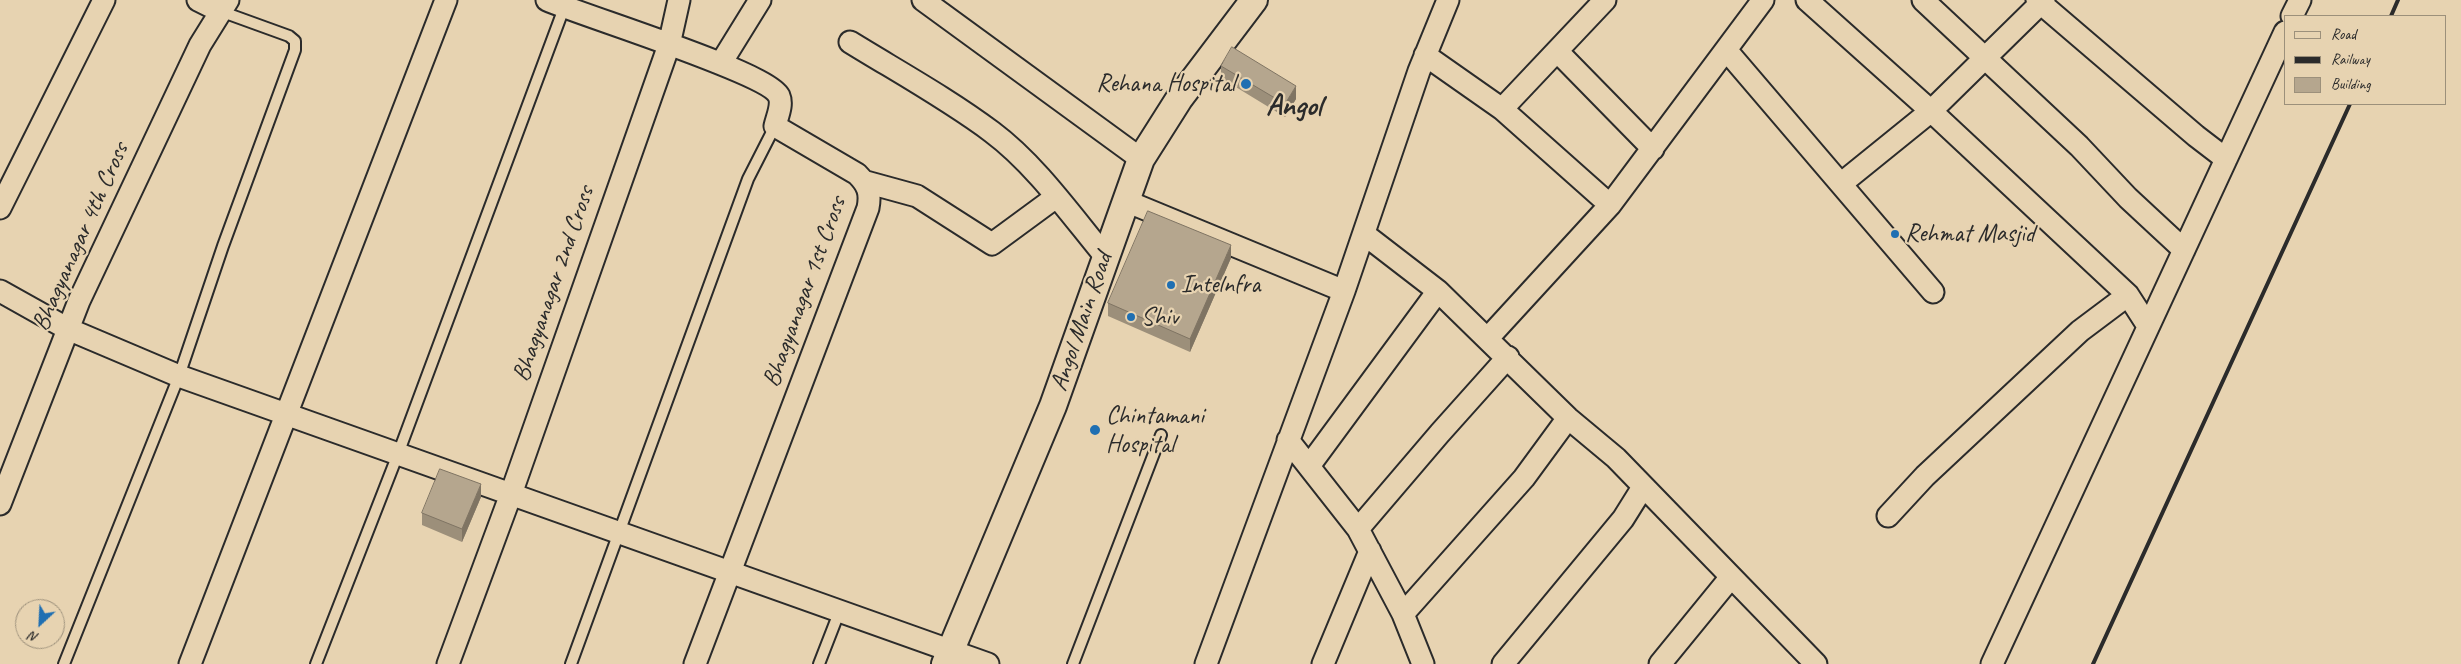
<!DOCTYPE html>
<style>
body{margin:0}
#map{position:relative;width:2461px;height:664px;overflow:hidden;background:#e7d3b1;font-family:Caveat,sans-serif}
canvas{display:block}
.legend{position:absolute;left:2284px;top:15px;width:162px;height:90px;box-sizing:border-box;background:#e7d3b1;border:1px solid #9c907b;margin:0;padding:6px 9px;list-style:none;font-size:15px;color:#2b2b2b}
.legend li{display:flex;align-items:center;gap:10px;height:25px}
.legend b{width:25px;border:1px solid #9c907b}
.north{position:absolute;left:15px;top:599px;width:50px;height:50px;box-sizing:border-box;background:#e7d3b1;border:1px solid #9c907b;border-radius:50%;rotate:205deg;font-size:14px;font-weight:700;line-height:20px;text-align:center;color:#2b2b2b}
.north::after{content:'';display:block;margin:auto;width:18px;height:22px;background:#1f6fb2;clip-path:polygon(50% 0,100% 100%,50% 72%,0 100%)}
</style>
<div id="map">
<canvas width="2461" height="664"></canvas>
<ul class="legend">
<li><b style="height:6px;background:#e7d3b1"></b>Road</li>
<li><b style="height:6px;background:#2b2b2b"></b>Railway</li>
<li><b style="height:14px;background:#b5a68e"></b>Building</li>
</ul>
<div class="north">N</div>
</div>
<script>
const ctx = document.querySelector('canvas').getContext('2d');
ctx.lineJoin = 'round';
function strokePath(path, color, width, dash) { ctx.strokeStyle = color; ctx.lineWidth = width; ctx.lineCap = dash ? 'butt' : 'round'; ctx.setLineDash(dash || []); ctx.stroke(path); }
function paint(path, color) { ctx.fillStyle = color; ctx.fill(path, 'evenodd'); }
function drawText(font, color, halo, rows, align = 'center') {
  ctx.font = font + ' Caveat,sans-serif'; ctx.lineWidth = 4.5; ctx.setLineDash([]); ctx.textBaseline = 'middle'; ctx.strokeStyle = halo; ctx.fillStyle = color; for (const [text, x, y, turn = 0] of rows) {
    ctx.save(); ctx.translate(x, y); ctx.rotate((+turn || 0) * Math.PI / 180); ctx.textAlign = isNaN(turn) ? turn : align; if (halo) ctx.strokeText(text, 0, 0); ctx.fillText(text, 0, 0); ctx.restore();
  }
}
const service = new Path2D(`
 M64,664L179,376L223,246L295,50V41L289,36L220,11
 M316,664L398,454L564,8
 M571,664L748,179L775,126
 M819,664L840,610
 M1073,664L1161,435`);
const minor = new Path2D(`
 M198,0L220,11
 M547,0C583,16 767,72 779,96C783,105 777,117 775,126L857,174C868,185 871,193 868,208L695,664
 M923,0L1141,159
 M1807,0L1931,111L2128,295L2148,326
 M1923,0L2079,146L2128,198L2184,250
 M2037,0L2196,136L2226,159
 M2292,16L2300,0
 M850,42C897,71 948,99 992,132C1035,164 1071,215 1105,256
 M1557,51L1653,149
 M1727,51L1933,292
 M1425,55L1502,109L1610,205
 M721,63L760,0
 M1502,109L1605,0
 M866,182L917,196L992,244L1056,197
 M1842,183L1931,111L2044,0
 M1126,201L1344,291
 M0,208L104,0
 M1364,234L1438,291L1568,418L1616,458L1816,664
 M0,291L68,329L179,376L988,664
 M1488,338L1610,205L1763,0
 M1288,440L1358,529L1403,614L1423,664
 M1309,466L1438,291
 M0,504L79,301L200,45L228,0
 M1888,516L1925,476L2080,331L2128,295
 M1358,529L1440,433L1508,357
 M1403,614L1524,478L1568,418
 M190,664L446,0
 M448,664L511,494L669,45L679,0
 M1206,664L1344,291L1419,71L1448,0
 M1323,664L1370,551
 M1503,664L1623,519L1643,487
 M1660,664L1731,577
 M1992,664L2285,32`);
const tertiary = new Path2D(`
 M945,664L1053,406L1141,159L1179,99L1254,0`);
const rail = new Path2D(`
 M2391,16L2398,0
 M2093,664L2350,104`);
const wall = new Path2D(`
 M1221,66L1296,99L1285,117L1221,78Z
 M1231,258L1190,352L1108,316V303Z
 M481,497L462,542L422,525V513Z`);
const shadedWall = new Path2D(`
 M1296,86V99L1285,117V104Z
 M1231,245V258L1190,352V339Z
 M481,484V497L462,542V529Z`);
const building = new Path2D(`
 M1232,47L1296,86L1285,104L1221,66Z
 M1148,211L1231,245L1190,339L1108,303Z
 M440,469L481,484L462,529L422,513Z`);
const markers = [
 [1246,84,6,"#1f6fb2"],
 [1895,234,5,"#1f6fb2"],
 [1171,285,5,"#1f6fb2"],
 [1131,317,5,"#1f6fb2"],
 [1095,430,6,"#1f6fb2"]
];
const poiNames = [
 ["Rehana Hospital",1235,84,"right"],
 ["Rehmat Masjid",1905,234],
 ["Intelnfra",1181,285],
 ["Shiv",1141,317],
 ["Chintamani",1106,416],
 ["Hospital",1106,445]
];
const streetNames = [
 ["Bhagyanagar 4th Cross",81,237,-66],
 ["Bhagyanagar 2nd Cross",554,284,-71],
 ["Bhagyanagar 1st Cross",805,292,-70],
 ["Angol Main Road",1082,322,-71]
];
const districtNames = [
 ["Angol",1294,107]
];
strokePath(service, '#2b2b2b', 14);
strokePath(minor, '#2b2b2b', 25);
strokePath(tertiary, '#2b2b2b', 30);
strokePath(service, '#e7d3b1', 10);
strokePath(minor, '#e7d3b1', 21);
strokePath(tertiary, '#e7d3b1', 26);
strokePath(rail, '#2b2b2b', 4);
paint(wall, '#9c8f7a');
paint(shadedWall, '#7f7463');
paint(building, '#b5a68e');
strokePath(building, '#7f7463', 1);
for (const [x, y, r, color] of markers) { const dot = new Path2D(); dot.arc(x, y, r, 0, 2 * Math.PI); ctx.fillStyle = color; ctx.fill(dot); strokePath(dot, '#e7d3b1', 2); }
drawText('25px', '#2b2b2b', '#e7d3b1', poiNames, 'left');
drawText('25px', '#2b2b2b', '#e7d3b1', streetNames);
drawText('bold 30px', '#2b2b2b', '#e7d3b1', districtNames);
</script>
